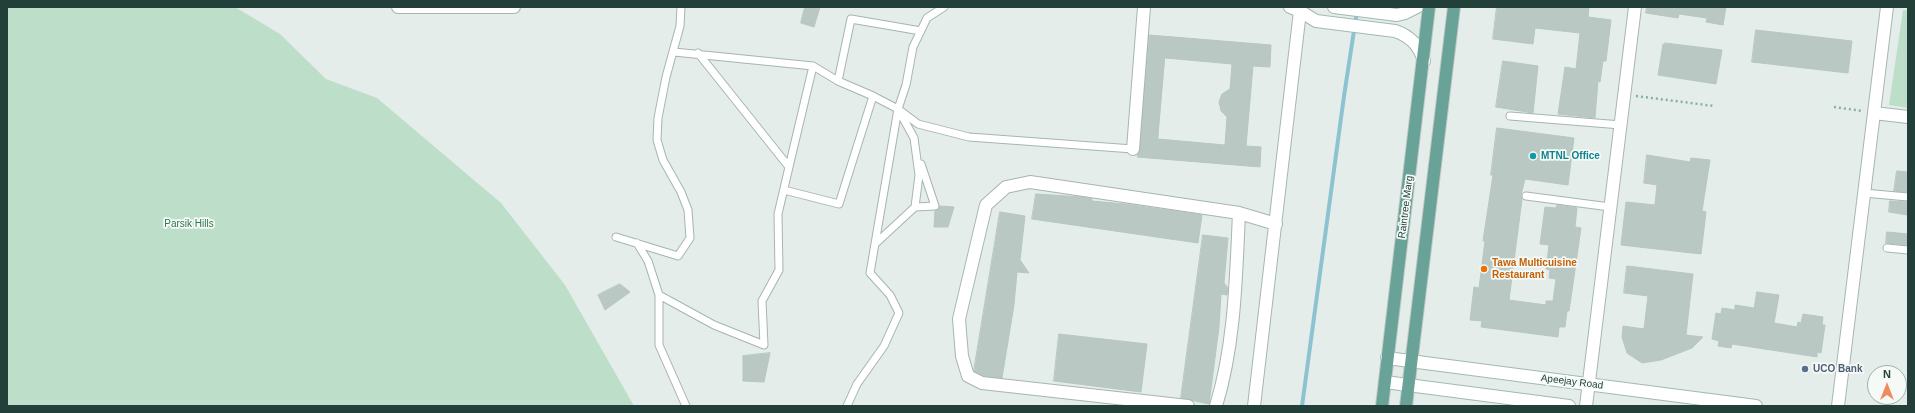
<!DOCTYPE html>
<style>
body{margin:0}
#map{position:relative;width:1915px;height:413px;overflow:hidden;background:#e4edea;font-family:Helvetica,sans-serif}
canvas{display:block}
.frame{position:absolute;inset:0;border:8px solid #233f39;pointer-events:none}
.north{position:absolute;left:1867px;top:365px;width:40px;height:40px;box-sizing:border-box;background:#f5faf7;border:1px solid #a1afab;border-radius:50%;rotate:0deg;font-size:11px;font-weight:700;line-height:16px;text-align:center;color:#233f39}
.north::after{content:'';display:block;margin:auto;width:14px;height:18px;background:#f08b5f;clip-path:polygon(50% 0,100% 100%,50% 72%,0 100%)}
</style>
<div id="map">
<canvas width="1915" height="413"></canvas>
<div class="frame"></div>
<div class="north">N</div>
</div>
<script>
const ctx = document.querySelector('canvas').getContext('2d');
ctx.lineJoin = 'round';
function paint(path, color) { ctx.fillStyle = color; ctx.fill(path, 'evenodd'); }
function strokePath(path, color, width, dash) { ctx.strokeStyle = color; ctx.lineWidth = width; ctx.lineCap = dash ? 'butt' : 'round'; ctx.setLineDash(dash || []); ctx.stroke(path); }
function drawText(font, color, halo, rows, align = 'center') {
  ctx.font = font + ' Helvetica,sans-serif'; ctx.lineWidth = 3.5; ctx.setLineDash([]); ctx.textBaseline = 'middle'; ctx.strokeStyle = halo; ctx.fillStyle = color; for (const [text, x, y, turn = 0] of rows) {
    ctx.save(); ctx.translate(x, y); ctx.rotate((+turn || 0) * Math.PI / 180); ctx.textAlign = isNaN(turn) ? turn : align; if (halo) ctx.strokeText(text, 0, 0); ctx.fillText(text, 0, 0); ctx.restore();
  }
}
const green = new Path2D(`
 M7,7H235L280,34L326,79L377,98L501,203L565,285L634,406H7Z
 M1903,10H1908V108L1889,105Z`);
const stream = new Path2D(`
 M1302,406L1344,96L1357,11`);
const building = new Path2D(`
 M805,7H820L814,27L801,23Z
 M1497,7H1589L1588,17L1611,20L1606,61H1603L1600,82L1598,81L1595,118L1558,114L1565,67L1576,69L1580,33L1535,28L1533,44L1493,39Z
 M1647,7H1726L1723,25L1706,22L1707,18L1679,14L1678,18L1646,13Z
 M1756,30L1852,41L1848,73L1752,62Z
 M1149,35L1271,45L1270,67L1253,66L1246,146L1261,147L1260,167L1137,157L1140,150ZM1165,58L1232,64L1230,89L1222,94L1219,102L1221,111L1227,117L1225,145L1158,139Z
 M1665,43L1722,50L1716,84L1658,75L1663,44L1665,45Z
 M1503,61L1538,66L1533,113L1496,107Z
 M1497,128L1574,138L1568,185L1525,179L1521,195L1522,199L1509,300L1546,305V301H1553L1556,279L1549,278L1550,270L1546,269L1549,245L1540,244L1545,207L1556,208L1557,205L1577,208L1575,227L1581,228L1572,291L1569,311H1567L1565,327H1559L1558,337L1481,327L1482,321L1470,320L1474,287L1479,288L1485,241H1483L1493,175H1491Z
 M1647,155L1690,162L1691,158L1710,160L1702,211L1706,212L1701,254L1621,245L1626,202L1655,205L1657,185L1644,183Z
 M1897,171L1908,172V192L1894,191Z
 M1036,194L1082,197L1092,199V201L1125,204L1202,215L1198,243L1032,219Z
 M1890,201L1908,202V215L1889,212Z
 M940,206L954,207L948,227H934L935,211Z
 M1000,212L1025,216L1020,260L1029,273L1017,272L1014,305L1002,378L984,376L974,371Z
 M1887,232L1908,234V245L1886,243Z
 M1203,235L1228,238L1224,283L1228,288L1227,295L1221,294L1219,327L1209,404L1181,398Z
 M1627,266L1693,274L1686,335L1703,337L1692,348L1661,360L1642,363L1627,353L1622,337L1623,326L1644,329L1648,296L1624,293Z
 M620,284L630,292L605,310L598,295Z
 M1757,292L1779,295L1774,323L1797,327L1798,322L1801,323L1803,314L1823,317L1822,325H1825L1821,353L1817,352V357L1732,344L1731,348L1718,346L1719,341L1712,339L1716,313L1721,314L1722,308L1735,310V305L1754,308Z
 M1059,334L1147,344L1141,392L1054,381Z
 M770,353L764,382L743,381V356Z`);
const path = new Path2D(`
 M1636,96L1714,106
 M1834,107L1863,111`);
const lane = new Path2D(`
 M674,52L813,66L789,167L698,53
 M813,66L838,81
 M873,96L838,81L851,19L921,31
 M1510,116L1621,125
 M784,190L839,204L873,96L898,109L918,124L969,137L1133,149
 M1864,193L1908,197
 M1526,196L1610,207
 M915,207L935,206L921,164
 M616,237L678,256L690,238L688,210L681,192L663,160L657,140L658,118L666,77L680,26L681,7
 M637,243L648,261L659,295V345L686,406
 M875,244L915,207L919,175L914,138L898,109L906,85L913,47L927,18L944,7
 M1887,248L1908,250
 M659,295L714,325L764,345L762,301L779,270L778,214L789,167
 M847,406L857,384L884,346L899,313L890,295L870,273L898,109`);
const street = new Path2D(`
 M398,7H514
 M1874,113L1908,117
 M1133,149L1144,7
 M1188,406L982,383L968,376L962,356L959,319L986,205L1006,187L1030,182L1239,213L1276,224
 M1216,406C1235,344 1236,277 1239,213
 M1254,406L1300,11
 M1586,406L1635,7
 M1838,406L1887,7`);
const secondary = new Path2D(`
 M1290,7L1300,11L1316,21L1395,31C1410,36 1419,45 1424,61
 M1334,7L1397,15L1405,13L1417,7
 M1387,358L1756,406
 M1385,382L1569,406`);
const primary = new Path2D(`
 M1382,406L1429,7
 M1406,406L1454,7`);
const markers = [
 [1533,156,4,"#0f9aa8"],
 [1484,269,4,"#e8710a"],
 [1805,369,4,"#5c6f8a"]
];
const cultureNames = [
 ["MTNL Office",1541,156]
];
const streetNames = [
 ["Raintree Marg",1406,207,-83],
 ["Apeejay Road",1572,382,7]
];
const parkNames = [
 ["Parsik Hills",189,224]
];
const foodNames = [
 ["Tawa Multicuisine",1492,263],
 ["Restaurant",1492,275]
];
const serviceNames = [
 ["UCO Bank",1813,369]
];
paint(green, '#bddec8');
strokePath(stream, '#8dc3d1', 4);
paint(building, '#b9c8c3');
strokePath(building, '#b6c7c1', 1);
strokePath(lane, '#a6b5b1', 9);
strokePath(street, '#a6b5b1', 14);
strokePath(secondary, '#a2b9b2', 14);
strokePath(primary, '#c1c9c8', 14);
strokePath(path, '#85b1a5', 2.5, [2, 3]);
strokePath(lane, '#fff', 7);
strokePath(street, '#fff', 12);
strokePath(secondary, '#fff', 12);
strokePath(primary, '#69a297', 12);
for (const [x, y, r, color] of markers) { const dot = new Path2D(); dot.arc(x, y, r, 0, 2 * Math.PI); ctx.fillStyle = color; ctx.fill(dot); strokePath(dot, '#f5faf7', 1.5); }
drawText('bold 10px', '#0d838f', '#f5faf7', cultureNames, 'left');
drawText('10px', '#233f39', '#f5faf7', streetNames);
drawText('10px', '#2e764d', '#f5faf7', parkNames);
drawText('bold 10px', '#c56008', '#f5faf7', foodNames, 'left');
drawText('bold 10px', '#4e5e75', '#f5faf7', serviceNames, 'left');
</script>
